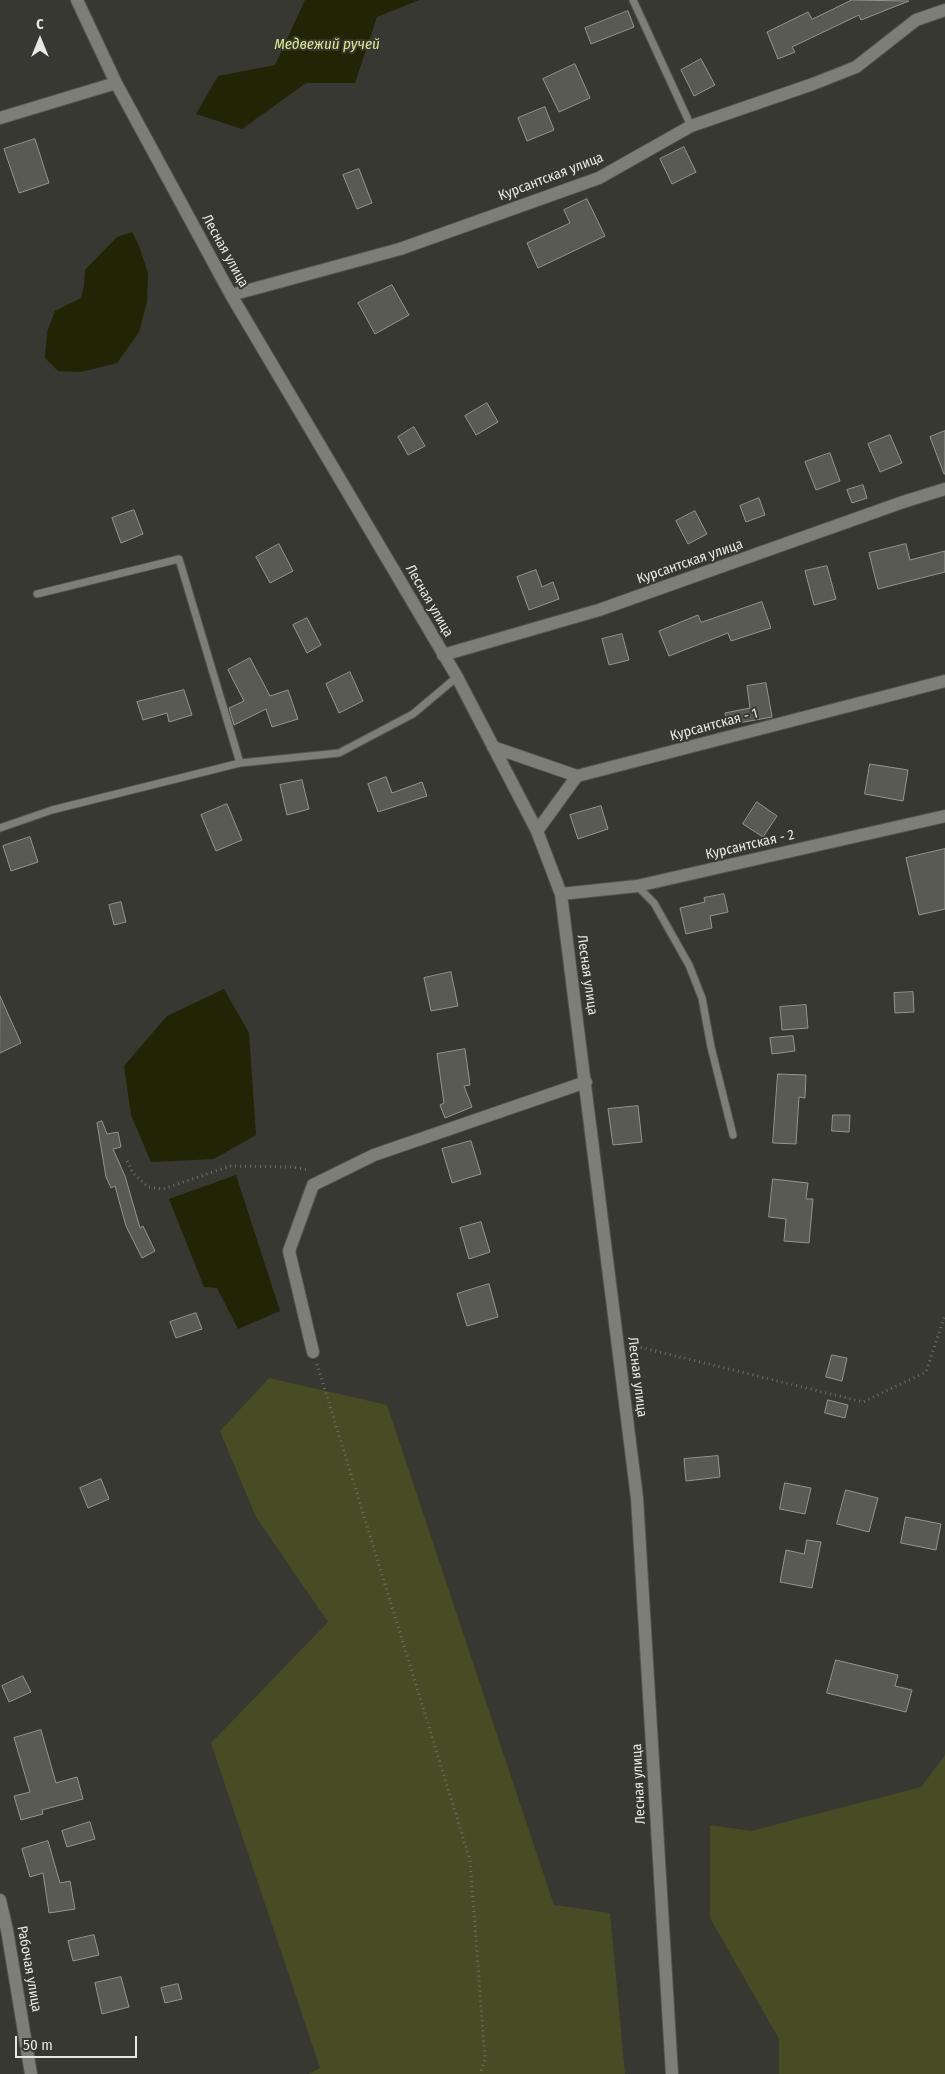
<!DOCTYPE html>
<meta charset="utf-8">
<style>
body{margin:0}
#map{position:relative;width:945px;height:2074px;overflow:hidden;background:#373831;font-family:"Fira Sans Condensed",sans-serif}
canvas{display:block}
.north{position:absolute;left:15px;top:15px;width:50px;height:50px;-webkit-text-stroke:4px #373831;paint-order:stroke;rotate:0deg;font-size:14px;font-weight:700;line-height:20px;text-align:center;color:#e7e7e3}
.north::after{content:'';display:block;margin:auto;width:18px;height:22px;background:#e7e7e3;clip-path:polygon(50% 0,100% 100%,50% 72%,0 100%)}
.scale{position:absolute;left:15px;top:2036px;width:122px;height:22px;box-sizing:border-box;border:2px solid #e7e7e3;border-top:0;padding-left:6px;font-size:15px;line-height:18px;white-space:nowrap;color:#e7e7e3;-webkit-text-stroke:4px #373831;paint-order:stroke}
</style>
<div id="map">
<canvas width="945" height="2074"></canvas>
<div class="north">С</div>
<div class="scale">50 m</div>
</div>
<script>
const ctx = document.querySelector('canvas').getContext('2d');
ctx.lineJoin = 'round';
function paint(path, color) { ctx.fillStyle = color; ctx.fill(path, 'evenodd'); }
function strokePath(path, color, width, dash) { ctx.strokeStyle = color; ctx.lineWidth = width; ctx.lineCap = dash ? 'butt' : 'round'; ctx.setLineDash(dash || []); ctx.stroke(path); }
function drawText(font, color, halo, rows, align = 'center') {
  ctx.font = font + ' "Fira Sans Condensed",sans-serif'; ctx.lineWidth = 4; ctx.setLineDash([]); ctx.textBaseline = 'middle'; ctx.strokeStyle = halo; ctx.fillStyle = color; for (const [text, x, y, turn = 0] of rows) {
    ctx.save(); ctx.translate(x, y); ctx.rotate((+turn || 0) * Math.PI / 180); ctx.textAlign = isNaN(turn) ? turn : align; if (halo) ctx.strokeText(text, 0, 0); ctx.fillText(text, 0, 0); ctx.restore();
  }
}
const green = new Path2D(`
 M269,1378L387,1405L554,1905L610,1913L625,2074H308L320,2068L211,1743L328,1622L256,1517L220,1431Z
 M945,1755V2074H779V2039L710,1918V1825L751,1831L921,1787Z`);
const water = new Path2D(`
 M305,0H419L377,17L355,83H306L242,129L196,114L218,76L275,65Z
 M132,232L139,246L148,273L147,302L139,332L117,363L81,372L58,371L45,358L47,332L55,311L81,298L84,286L85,270L117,237Z
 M224,989L249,1033L256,1135L214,1159L151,1162L131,1115L124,1066L167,1016Z
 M236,1175L280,1311L238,1329L217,1288L204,1287L169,1199Z`);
const building = new Path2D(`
 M852,0L909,1L861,20L859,15L792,47L795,52L778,59L767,32L808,12L812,19Z
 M628,11L634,27L591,44L585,28Z
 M701,59L715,85L694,96L681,70Z
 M575,64L590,98L559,112L543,79Z
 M545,107L554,130L527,141L518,118Z
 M35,139L49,183L19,193L4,149Z
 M684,147L696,172L672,184L660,159Z
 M359,169L372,203L357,209L343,175Z
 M587,199L605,236L538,268L527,243L570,223L564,210Z
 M392,285L409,315L375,334L358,303Z
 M487,403L498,422L476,435L465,416Z
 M414,427L425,446L408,455L398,437Z
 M945,431V474H944L930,437Z
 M890,435L902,463L880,472L868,444Z
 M830,453L840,481L816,490L805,462Z
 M863,485L867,498L852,503L847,490Z
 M759,498L765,515L746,522L740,506Z
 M134,510L143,534L121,543L112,518Z
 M695,511L707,534L688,544L676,521Z
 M279,544L293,571L270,583L256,557Z
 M906,544L910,560L945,551V572L878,589L869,553Z
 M827,566L836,599L814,605L805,571Z
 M536,570L542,587L553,582L559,599L529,610L517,577Z
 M762,602L771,628L731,641L728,633L669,656L659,631L698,615L701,622Z
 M307,618L321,645L307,653L293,625Z
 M622,634L629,660L609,665L602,639Z
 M250,658L270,696L288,690L298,719L272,727L266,709L234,725L229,708L244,701L228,670Z
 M350,672L363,701L339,713L326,684Z
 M766,683L772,717L727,725L725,713L750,708L747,686Z
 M184,690L192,715L169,722L167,713L143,720L137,702Z
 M870,764L908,770L903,801L865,794Z
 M386,777L392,793L422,782L427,796L378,812L368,784Z
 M302,780L309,809L287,815L280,785Z
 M757,802L777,816L763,837L743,824Z
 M227,804L242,840L216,851L201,815Z
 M601,806L608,829L578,839L570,815Z
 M30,837L38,862L11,871L3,846Z
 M945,849V909L919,915L906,858Z
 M724,894L728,912L710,916L712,928L686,934L680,908L705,902L704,898Z
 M121,902L126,922L114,925L109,905Z
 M451,972L458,1006L431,1011L424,978Z
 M913,992L914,1012L895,1013L894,993Z
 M0,996L21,1043L0,1053Z
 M806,1005L808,1028L782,1030L780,1007Z
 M793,1036L795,1051L772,1054L770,1038Z
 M465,1049L470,1085L464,1086L472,1107L445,1118L440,1105L444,1103L437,1054Z
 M778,1074L806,1075L805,1098L799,1097L796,1144L773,1143Z
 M638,1106L642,1142L613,1145L608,1109Z
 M833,1115H850L849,1132L832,1131Z
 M102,1121L107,1134L118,1132L121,1147L113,1149L125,1176L140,1228L143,1226L155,1251L142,1258L126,1226L115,1186L111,1188L106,1177L97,1123Z
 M471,1141L481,1174L452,1183L442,1149Z
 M773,1179L808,1183L806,1199H813L809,1243L784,1241L786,1219L769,1217Z
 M481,1222L490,1252L469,1259L460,1228Z
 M489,1284L498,1317L467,1326L457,1294Z
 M196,1313L202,1329L176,1338L170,1322Z
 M832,1355L847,1358L842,1381L826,1377Z
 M828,1400L848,1405L845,1418L825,1413Z
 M718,1456L720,1477L686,1481L684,1459Z
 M101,1479L109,1499L88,1508L80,1488Z
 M785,1483L811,1488L805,1514L780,1509Z
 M846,1490L878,1498L869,1532L837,1524Z
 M906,1517L941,1524L936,1550L901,1543Z
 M807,1540L821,1542L812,1588L780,1582L786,1550L804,1554Z
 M836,1660L898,1675L895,1686L912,1690L906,1712L827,1693Z
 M23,1676L31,1692L9,1702L2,1686Z
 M41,1730L56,1783L77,1777L83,1799L42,1810L43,1814L21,1820L14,1796L30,1792L14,1738Z
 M90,1822L95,1839L67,1847L62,1831Z
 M48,1841L60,1883L70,1881L75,1909L49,1913L43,1873L30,1877L22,1849Z
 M94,1935L99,1955L73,1961L68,1941Z
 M121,1977L129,2007L102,2014L95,1983Z
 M178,1984L182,1999L165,2003L161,1988Z`);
const path = new Path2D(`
 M127,1161L133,1173L148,1187L163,1189L230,1166L292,1167L310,1170
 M631,1345L863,1402L926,1372L945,1315
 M317,1364L470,1860L485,2059L480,2074`);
const lane = new Path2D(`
 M633,0L691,126
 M37,594L179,559L240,763
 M0,828L52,810L240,763L339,753L413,714L457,677
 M637,886L654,903L689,965L702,998L711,1047L733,1135`);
const street = new Path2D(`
 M77,0L116,83L231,295L457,677L537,831L561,894L637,1498L672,2074
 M0,118L116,83
 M231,295L400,249L599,178L691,126L813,84L856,67L916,20L945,10
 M443,655L599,610L903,502L945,489
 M493,747L577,776L945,681
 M537,831L577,776
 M561,894L637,886L945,816
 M313,1352L289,1251L313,1185L374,1155L586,1082
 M0,1900L7,1930L31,2074`);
const streetNames = [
 ["Курсантская улица",551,177,-21],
 ["Лесная улица",225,251,61],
 ["Курсантская улица",690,562,-19],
 ["Лесная улица",429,601,60],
 ["Курсантская - 1",714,725,-15],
 ["Курсантская - 2",750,845,-13],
 ["Лесная улица",587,975,82],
 ["Лесная улица",637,1377,83],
 ["Лесная улица",639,1784,-93],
 ["Рабочая улица",29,1969,80]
];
const waterNames = [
 ["Медвежий ручей",327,45]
];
paint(green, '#474c24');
paint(water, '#212405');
paint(building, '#595a52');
strokePath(building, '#94968d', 1);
strokePath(lane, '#52544e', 9);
strokePath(street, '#52544e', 14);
strokePath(path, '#6e6f69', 3, [1, 4]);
strokePath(lane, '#7d7e76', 7);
strokePath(street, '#7d7e76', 12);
drawText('14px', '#e7e7e3', '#373831', streetNames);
drawText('italic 15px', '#dde991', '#373831', waterNames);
</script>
